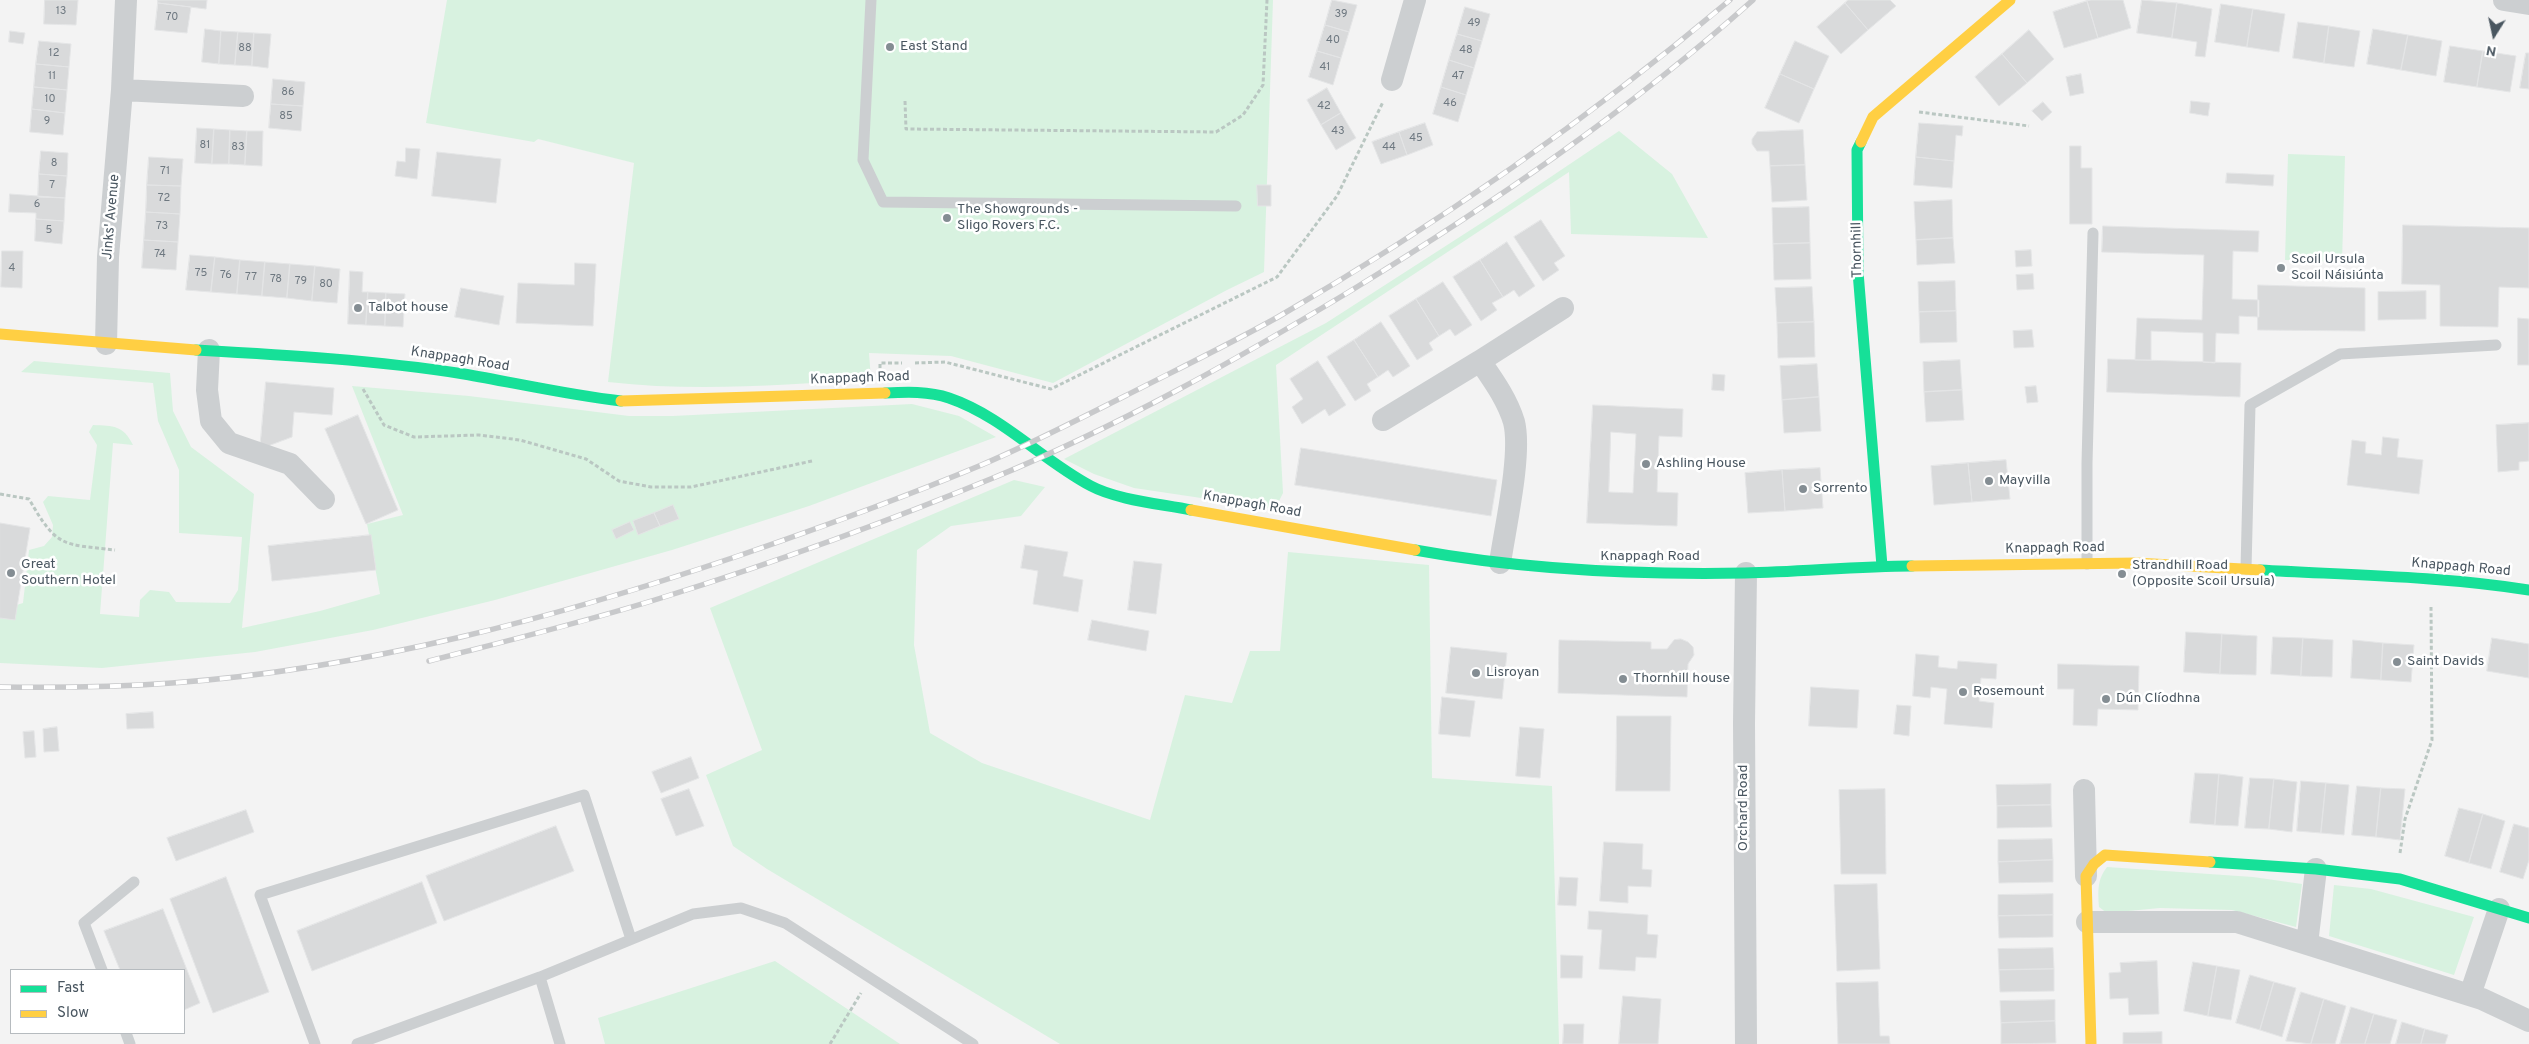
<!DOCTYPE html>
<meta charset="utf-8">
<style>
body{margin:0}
#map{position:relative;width:2529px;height:1044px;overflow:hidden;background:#f3f3f3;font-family:Overpass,sans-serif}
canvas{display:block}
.legend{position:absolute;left:10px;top:969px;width:175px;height:65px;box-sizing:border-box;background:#fff;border:1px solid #b6bbbf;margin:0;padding:6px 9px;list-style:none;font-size:15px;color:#495660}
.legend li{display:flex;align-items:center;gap:10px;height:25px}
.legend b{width:25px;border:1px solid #b6bbbf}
.north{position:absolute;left:2469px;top:10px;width:50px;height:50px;-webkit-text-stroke:4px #fff;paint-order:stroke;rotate:190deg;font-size:14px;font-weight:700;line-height:20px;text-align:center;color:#495660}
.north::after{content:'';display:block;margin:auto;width:18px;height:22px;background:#495660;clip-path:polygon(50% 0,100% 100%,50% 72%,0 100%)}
</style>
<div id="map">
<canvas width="2529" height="1044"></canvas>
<ul class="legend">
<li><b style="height:6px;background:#16e098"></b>Fast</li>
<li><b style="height:6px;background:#ffcf43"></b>Slow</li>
</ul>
<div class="north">N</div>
</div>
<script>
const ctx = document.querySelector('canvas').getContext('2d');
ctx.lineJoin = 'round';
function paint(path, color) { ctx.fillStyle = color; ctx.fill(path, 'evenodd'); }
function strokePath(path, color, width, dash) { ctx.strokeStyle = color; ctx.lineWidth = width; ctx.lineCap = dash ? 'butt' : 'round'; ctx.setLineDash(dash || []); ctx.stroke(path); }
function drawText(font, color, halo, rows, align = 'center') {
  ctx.font = font + ' Overpass,sans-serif'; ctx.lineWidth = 5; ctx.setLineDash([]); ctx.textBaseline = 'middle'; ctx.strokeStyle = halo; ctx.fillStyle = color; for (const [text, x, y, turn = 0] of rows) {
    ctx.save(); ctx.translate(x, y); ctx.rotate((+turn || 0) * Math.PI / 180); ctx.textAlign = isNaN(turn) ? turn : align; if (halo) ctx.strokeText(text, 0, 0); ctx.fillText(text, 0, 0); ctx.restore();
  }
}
const green = new Path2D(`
 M447,0H1273L1264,272L1227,290L1053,383L951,356L869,353L871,379C783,385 696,392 608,382L634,163L538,139L534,142L426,123Z
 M1619,131L1672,174L1708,238L1571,234L1569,172L1276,365L1283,493L1275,509L1134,488L1094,474L1064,459L1326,323L1500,211Z
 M2288,154L2345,156L2342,262L2285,260Z
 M34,361L170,373L173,411L191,447L254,494L242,628L320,611L380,594L367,524L403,515L352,386L469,396L629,416H673L912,404L959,416L996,437L809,506L672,550L495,600L373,630L255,652L102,668L0,663V610L23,603L29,550L44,546L52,537L53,525L43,502L48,496L90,500L97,445L89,432L93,425C114,426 123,425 133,445L113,443L100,614L139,617L140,600L150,590L169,592L176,602L230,603L238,590L242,537L179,533V470L158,421L153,383L21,372Z
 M1014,480L1045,487L1021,516L951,526L917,550L914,645L930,733L982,763L1150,820L1185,695L1232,703L1250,651H1280L1288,552L1429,565L1432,778L1552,786L1559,1044H1060L767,869L733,846L706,775L762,750L710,608Z
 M2107,867L2253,877L2302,884L2296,927L2232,910L2160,908L2107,913L2099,907C2098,891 2097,880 2107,867Z
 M2334,885L2371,889L2474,917L2454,975L2329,936Z
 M775,961L900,1044H605L598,1018Z`);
const building = new Path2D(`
 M45,0H78L76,25L44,24Z
 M158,0H207L206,9L158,3Z
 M1332,0L1357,5L1349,32L1325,25Z
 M1848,0H1890L1896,6L1868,30L1845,3Z
 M2091,0H2123L2131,28L2098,38L2087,1Z
 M2142,0L2177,3L2172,38L2137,33Z
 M2087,1L2098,38L2064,48L2053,12Z
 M158,3L191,7L187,33L155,30Z
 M1845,3L1868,30L1841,54L1817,27Z
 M2177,3L2212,9L2205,57L2195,56L2197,42L2172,38Z
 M2221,4L2253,9L2247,47L2215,42Z
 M1465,7L1490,14L1482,41L1457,34Z
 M2253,9L2285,14L2279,52L2247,47Z
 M2298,22L2329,26L2324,63L2293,58Z
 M1325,25L1349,32L1341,58L1317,51Z
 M2329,26L2360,31L2354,67L2324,63Z
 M205,29L221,31L219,64L202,62Z
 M2373,29L2408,35L2401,70L2367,64Z
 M2029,30L2054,59L2027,83L2002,54Z
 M10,31L25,33L23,44L9,42Z
 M221,31L238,32L235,65L219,64Z
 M238,32L254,33L252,66L235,65Z
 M254,33L271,34L268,68L252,66Z
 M1457,34L1482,41L1474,68L1449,60Z
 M2408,35L2442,41L2436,76L2401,70Z
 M39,41L71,44L69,67L36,64Z
 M1795,41L1829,56L1814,89L1780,74Z
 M2450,46L2483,51L2477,87L2444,82Z
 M1317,51L1341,58L1333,85L1309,77Z
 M2483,51L2516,56L2510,92L2477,87Z
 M2526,53H2529V89L2520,88Z
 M2002,54L2027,83L1999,106L1975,77Z
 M1449,60L1474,68L1466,95L1441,87Z
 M36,64L69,67L67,90L34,87Z
 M1780,74L1814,89L1799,123L1765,108Z
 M2081,74L2084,93L2070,96L2066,77Z
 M273,79L305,82L303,106L271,104Z
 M34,87L67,90L65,113L32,109Z
 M1441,87L1466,95L1458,122L1433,114Z
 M1327,88L1341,113L1321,125L1307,100Z
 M2191,101L2210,103L2208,116L2190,113Z
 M2043,102L2052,112L2042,121L2032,111Z
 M271,104L303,106L301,131L269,128Z
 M32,109L65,113L63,135L30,132Z
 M1341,113L1356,138L1336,150L1321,125Z
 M1425,123L1433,145L1407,155L1399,132Z
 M1919,123L1963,126L1962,136L1956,135L1954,161L1916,157Z
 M197,128L214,129L212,164L195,163Z
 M214,129L230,130L229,164H212Z
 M230,130L247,131L245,165L229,164Z
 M1803,130L1805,165L1770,166L1769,151H1757L1752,144V139L1757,132Z
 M247,131H263L262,166L245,165Z
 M1399,132L1407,155L1381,164L1372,142Z
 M2070,146H2081V168H2092V224H2070Z
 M406,148L420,149L417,179L395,176L397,161L405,162Z
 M41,151L68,153L67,176L39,174Z
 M437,152L501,159L496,203L432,196Z
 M149,157L183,159L181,186L147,185Z
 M1916,157L1954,161L1952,188L1914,185Z
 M1805,165L1807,200L1772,202L1770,166Z
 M2227,173L2274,175L2273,186L2226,183Z
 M39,174L67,176L65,198L38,197Z
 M147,185L181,186L180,214L146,212Z
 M1257,185H1271V206H1258Z
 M10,194L65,198L64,221L36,219V213L9,212Z
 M1952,200L1953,238L1916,240L1914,202Z
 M1809,207L1810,243L1773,244L1772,208Z
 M146,212L180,214L178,242L144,240Z
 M36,219L64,221L62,244L35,241Z
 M1541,220L1565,256L1554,263L1559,270L1543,281L1514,237Z
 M2403,225L2529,228V288L2499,287L2498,327L2440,326V285L2402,284Z
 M2103,226L2259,231L2258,252L2233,251L2232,299L2259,300V317L2239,316V334L2216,333L2215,363L2203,362V333L2151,331V360H2135L2137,318L2202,320L2204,255L2102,252Z
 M1953,238L1955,263L1917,265L1916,240Z
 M144,240L178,242L176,270L142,268Z
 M1507,242L1535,286L1519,297L1514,290L1503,297L1480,260Z
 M1810,243L1811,279L1774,280L1773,244Z
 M2031,250L2032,266L2016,267L2015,251Z
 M2,251H23L22,288L1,287Z
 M190,255L215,257L211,292L186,290Z
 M215,257L240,260L237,294L211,292Z
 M240,260L265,262L262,296L237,294Z
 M1480,260L1503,297L1492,303L1497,310L1481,321L1453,277Z
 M265,262L290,264L287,298L262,296Z
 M575,263L596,264L593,326L516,323L518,283L574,285Z
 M290,264L315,266L312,301L287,298Z
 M315,266L340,269L337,303L312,301Z
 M350,271L363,272L362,292H368L366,325L348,324Z
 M2033,274L2034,289L2017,290L2016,275Z
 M1955,281L1956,311L1919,312L1918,282Z
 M1443,282L1472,325L1455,336L1450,329L1439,336L1416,299Z
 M2258,285L2365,288V331L2258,330Z
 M1812,287L1814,322L1777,323L1775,288Z
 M461,288L504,296L499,325L455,317Z
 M2426,291V319L2378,320V292Z
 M368,292L386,293L385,326L366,325Z
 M386,293L405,294L403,327L385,326Z
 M1416,299L1439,336L1429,343L1433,350L1417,360L1389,316Z
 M1956,311L1957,342L1920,343L1919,312Z
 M2518,318L2529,319V365H2518Z
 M1381,322L1410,366L1393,377L1388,370L1378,377L1354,340Z
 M1814,322L1815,357L1778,358L1777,323Z
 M2032,330L2034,347L2014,348L2013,331Z
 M1354,340L1378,377L1367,384L1371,391L1355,401L1327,357Z
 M2108,359L2241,363L2240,397L2107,392Z
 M1960,360L1962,390L1924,392L1923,362Z
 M1318,361L1346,405L1329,416L1325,409L1302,424L1292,407L1303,399L1290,379Z
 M1817,364L1819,397L1782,400L1780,366Z
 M1713,374L1725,375L1724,391L1712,390Z
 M266,382L334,388L332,415L294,412L292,437L260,449Z
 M2036,386L2038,402L2027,403L2025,387Z
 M1962,390L1964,420L1926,422L1924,392Z
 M1819,397L1821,431L1784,433L1782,400Z
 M1593,405L1683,409L1682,437L1659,436L1657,492L1678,493L1677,526L1587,523ZM1611,432L1636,434L1633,493L1609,492Z
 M358,415L398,510L366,524L325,429Z
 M2529,423V461L2519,462V470L2498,472L2496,425Z
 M2383,437L2399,439L2397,457L2423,460L2419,494L2347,485L2352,440L2366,442L2365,453L2381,455Z
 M1301,448L1497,480L1491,516L1295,485Z
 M2006,460L2010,499L1972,502L1968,463Z
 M1968,463L1972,502L1934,505L1931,466Z
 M1820,468L1823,508L1785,511L1782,470Z
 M1782,470L1785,511L1748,513L1745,473Z
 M673,505L679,519L660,526L654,513Z
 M654,513L660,526L638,535L633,521Z
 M630,522L634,530L616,539L612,530Z
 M0,523L30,528L15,620L0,618Z
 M371,535L376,570L272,581L268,546Z
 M1025,545L1068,552L1063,576L1083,580L1078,612L1033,604L1038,571L1021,568Z
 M1134,561L1162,564L1156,614L1128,610Z
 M1092,620L1149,631L1146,651L1088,640Z
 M2186,632L2222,634L2220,674L2184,672Z
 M2222,634L2257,636L2256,675L2220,674Z
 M2273,637L2303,638L2301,676L2271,674Z
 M2303,638L2333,640L2332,677L2301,676Z
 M2492,638L2529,644V678L2487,671Z
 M1681,639L1688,642L1693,647L1694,655L1688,664L1687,697L1558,693L1559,640L1651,642V649H1667L1674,640Z
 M2353,640L2383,643L2381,680L2351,678Z
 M2383,643L2414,645L2411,682L2381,680Z
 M1451,647L1507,653L1502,699L1446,693Z
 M1916,654L1939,656L1938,667L1957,669L1958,661L1997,664L1996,679L1981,678L1979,701L1994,703L1992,728L1944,724L1947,689L1931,687L1930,698L1913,696Z
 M2058,664L2139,666L2138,710L2098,709L2097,726L2073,725L2074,689H2058Z
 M1811,687L1859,690L1857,728L1809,726Z
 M1442,697L1475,701L1470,737L1439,734Z
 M1897,705L1911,706L1909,736L1894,734Z
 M153,712L154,728L127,729L126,714Z
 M1617,716H1671L1670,791H1616Z
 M57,727L59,751L44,752L43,729Z
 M1520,727L1544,729L1540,778L1516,776Z
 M34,731L36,757L25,758L23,732Z
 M691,757L699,778L661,793L652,772Z
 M2195,773L2219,774L2215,825L2190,823Z
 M2219,774L2243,777L2238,826L2215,825Z
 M2250,778L2274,779L2269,829L2245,828Z
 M2274,779L2297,782L2292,832L2269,829Z
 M2301,781L2326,783L2321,833L2297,831Z
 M2326,783L2349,785L2344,835L2321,833Z
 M2051,784V805L1997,806L1996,785Z
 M2357,786L2381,788L2376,837L2352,835Z
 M2381,788L2405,789L2400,840L2376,837Z
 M689,789L704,826L676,836L661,799Z
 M1885,789L1886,874H1841L1839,790Z
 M2051,805L2052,827L1997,828V806Z
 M2459,808L2483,814L2469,863L2445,856Z
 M246,810L254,832L176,861L167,838Z
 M2483,814L2505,821L2491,869L2469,863Z
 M2514,824L2529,828V860L2523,879L2500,872Z
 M556,826L574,871L444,921L426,876Z
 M2052,839L2053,860L1998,862V840Z
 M1604,842L1643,844L1642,869L1652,870L1651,887L1628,886V903L1600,901Z
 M2053,860V882L1999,883L1998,862Z
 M226,877L269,992L213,1013L170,899Z
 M1560,877L1578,878L1576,906L1558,905Z
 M422,882L437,923L312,971L297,931Z
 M1877,884L1880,969L1837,971L1834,885Z
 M2053,894V915L1998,916V895Z
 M163,909L200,1003L184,1010V970H120L104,931Z
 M1589,911L1648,915L1647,934L1658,935L1656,958L1636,957L1635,971L1599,969L1602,930L1588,929Z
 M2053,915V937L1999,938L1998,916Z
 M2053,948L2054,969L1999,970L1998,949Z
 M1561,955L1583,956L1582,978H1561Z
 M2157,961L2159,1014L2129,1015L2128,998L2110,999L2109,973L2121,972L2120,963Z
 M2193,962L2217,966L2208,1016L2184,1011Z
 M2217,966L2240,970L2231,1020L2208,1016Z
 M2054,969V991L2000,992L1999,970Z
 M2250,975L2274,982L2260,1030L2236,1023Z
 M1878,982L1880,1036H1889L1890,1044H1838L1836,983Z
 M2274,982L2296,988L2282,1037L2260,1030Z
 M2301,992L2324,999L2311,1044L2286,1041Z
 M1623,996L1661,999L1658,1044H1619Z
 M2324,999L2346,1006L2335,1044H2311Z
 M2055,1000V1021L2001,1023L2000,1001Z
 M2351,1007L2374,1014L2365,1044H2340Z
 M2374,1014L2397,1020L2390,1044H2365Z
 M2055,1021L2056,1043L2001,1044V1023Z
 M2402,1022L2425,1029L2421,1044H2396Z
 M1564,1024H1584L1583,1044H1563Z
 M2425,1029L2448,1035L2445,1044H2421Z
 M2162,1032V1044H2123V1033Z`);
const path = new Path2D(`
 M905,101L906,129L1216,132L1243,115L1263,85L1267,0
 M1919,112L2029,126
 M915,363L945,362L1051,389L1277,277L1337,196L1383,102
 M880,368V363H902
 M363,389L384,425L414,437L479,435L520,440L586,459L619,481L651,487H691L812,461
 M0,494L29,499C57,548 62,544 115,550
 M2400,853L2405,819L2432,740L2431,607
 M830,1044L861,993`);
const lane = new Path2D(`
 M871,0L863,160L883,202L1236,206
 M2087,564V463L2093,233
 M2246,569L2250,405L2340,354L2496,345
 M102,970L84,923L134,882
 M540,977L560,1044
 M126,1033L130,1044
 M315,1044L260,895L584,795L631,939
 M357,1044L540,977L693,914L741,908L785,923L973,1044`);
const street = new Path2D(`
 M2504,0L2529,4
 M1392,80L1415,0
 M122,90L243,96
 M106,344L108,257L122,90L126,0
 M209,350L207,390L211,421L229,443L290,464L324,499
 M1480,361L1563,308
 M1383,420L1480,361C1493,380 1507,399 1514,422C1522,454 1505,528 1500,563
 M1746,573L1744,723L1746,1044
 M2084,790L2086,876
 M2087,922H2237L2482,999L2529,1021
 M2307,944L2316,869
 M2470,995L2499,909`);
const fast = new Path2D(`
 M1861,142L1857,150L1858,272L1882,566
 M196,350C286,355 375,360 464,374C516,383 568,395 621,401
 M885,393C906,392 929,391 949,398C1002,416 1042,460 1091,486C1117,500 1162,504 1191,510
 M1415,550C1525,570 1634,575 1745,573C1801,572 1857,566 1912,566
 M2260,570C2349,575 2440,576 2529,590
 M2210,862L2316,869L2400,879L2529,918`);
const slow = new Path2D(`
 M1861,142L1873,117L2010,0
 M0,334L196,350
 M621,401L885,393
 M1191,510L1415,550
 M1912,566L2136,563L2260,570
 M2091,1044L2086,876L2094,864L2105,855L2210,862`);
const rail = new Path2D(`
 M429,661C506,641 585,622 661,598C773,563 884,523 993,478C1117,427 1238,359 1352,290C1492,204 1630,110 1753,0
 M0,687C57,688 115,687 172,683C365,669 555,618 738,556C819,528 900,499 979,466C1029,445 1077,420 1125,396C1176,370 1228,345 1278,317C1437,225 1590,118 1730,0`);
const markers = [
 [890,47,5,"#848d93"],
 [947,218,5,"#848d93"],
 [2281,268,5,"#848d93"],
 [358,308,5,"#848d93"],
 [1646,464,5,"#848d93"],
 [1989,481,5,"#848d93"],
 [1803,489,5,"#848d93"],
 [11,573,5,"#848d93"],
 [2122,574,5,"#848d93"],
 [2397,662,5,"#848d93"],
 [1476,673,5,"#848d93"],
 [1623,679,5,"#848d93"],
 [1963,692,5,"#848d93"],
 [2106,699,5,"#848d93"]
];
const numberNames = [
 ["13",61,12],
 ["39",1341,15],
 ["70",172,18],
 ["49",1474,24],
 ["40",1333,41],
 ["88",245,49],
 ["48",1466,51],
 ["12",54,54],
 ["41",1325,68],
 ["11",52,77],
 ["47",1458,77],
 ["86",288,93],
 ["10",50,100],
 ["46",1450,104],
 ["42",1324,107],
 ["85",286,117],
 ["9",47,122],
 ["43",1338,132],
 ["45",1416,139],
 ["81",205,146],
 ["83",238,148],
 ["44",1389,148],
 ["8",54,164],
 ["71",165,172],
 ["7",52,186],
 ["72",164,199],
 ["6",37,205],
 ["73",162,227],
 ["5",49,231],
 ["74",160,255],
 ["4",12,269],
 ["75",201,274],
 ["76",226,276],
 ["77",251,278],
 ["78",276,280],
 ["79",301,282],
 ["80",326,285]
];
const poiNames = [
 ["East Stand",900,47],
 ["The Showgrounds -",957,210],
 ["Sligo Rovers F.C.",957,226],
 ["Scoil Ursula",2291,260],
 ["Scoil Náisiúnta",2291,276],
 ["Talbot house",368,308],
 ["Ashling House",1656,464],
 ["Mayvilla",1999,481],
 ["Sorrento",1813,489],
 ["Great",21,565],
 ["Southern Hotel",21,581],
 ["Strandhill Road",2132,566],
 ["(Opposite Scoil Ursula)",2132,582],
 ["Saint Davids",2407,662],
 ["Lisroyan",1486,673],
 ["Thornhill house",1633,679],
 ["Rosemount",1973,692],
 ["Dún Clíodhna",2116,699]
];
const streetNames = [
 ["Jinks' Avenue",112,217,-85],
 ["Thornhill",1858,250,-91],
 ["Knappagh Road",460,360,9],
 ["Knappagh Road",860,379,-2],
 ["Knappagh Road",1252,505,10],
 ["Knappagh Road",2055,549,-1],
 ["Knappagh Road",1650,557],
 ["Knappagh Road",2461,568,5],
 ["Orchard Road",1744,808,-90]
];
paint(green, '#d8f2e0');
paint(building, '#d9dadb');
strokePath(building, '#e4e5e6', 1);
strokePath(path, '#bac7c2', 3, [4, 2.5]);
strokePath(lane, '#cccfd1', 11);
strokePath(street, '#cccfd1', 22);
strokePath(fast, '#16e098', 11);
strokePath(slow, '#ffcf43', 11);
strokePath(rail, '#c8c9cb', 5.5);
strokePath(rail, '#fff', 4, [11]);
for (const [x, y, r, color] of markers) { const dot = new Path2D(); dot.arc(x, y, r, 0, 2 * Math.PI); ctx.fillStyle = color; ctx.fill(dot); strokePath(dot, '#fff', 2); }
drawText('11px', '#6e7880', null, numberNames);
drawText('14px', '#495660', '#fff', poiNames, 'left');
drawText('14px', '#495660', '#fff', streetNames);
</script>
